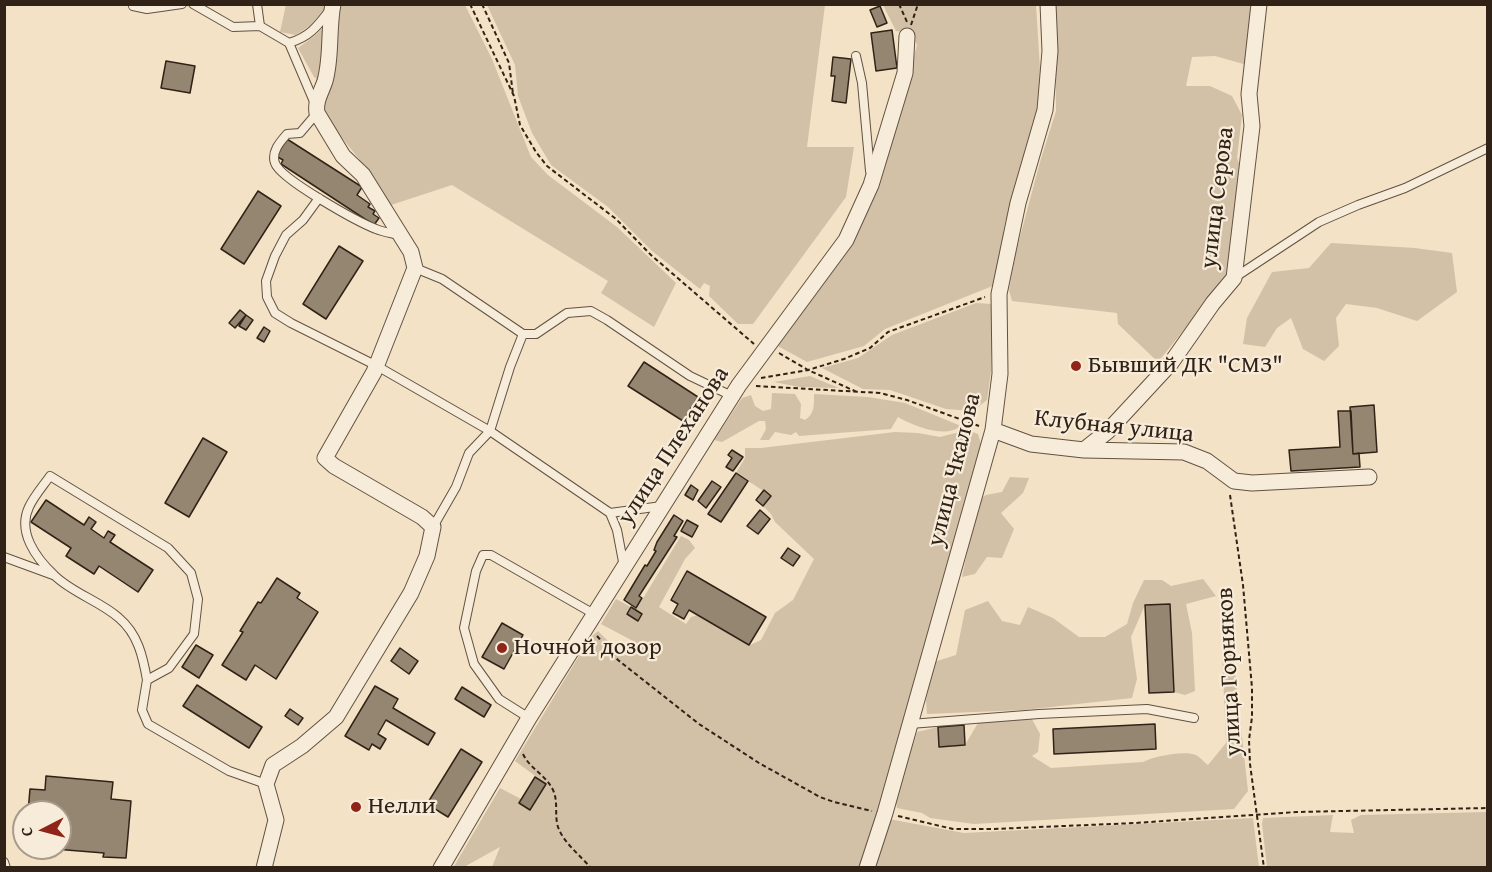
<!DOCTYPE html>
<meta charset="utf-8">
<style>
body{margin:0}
#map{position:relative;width:1492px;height:872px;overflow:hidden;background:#f3e2c5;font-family:"Gentium Book Plus",serif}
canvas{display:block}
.frame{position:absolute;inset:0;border:6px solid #302217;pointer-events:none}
.north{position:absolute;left:12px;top:800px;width:60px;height:60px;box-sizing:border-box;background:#f7ecd9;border:2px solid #a79b8b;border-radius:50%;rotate:264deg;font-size:16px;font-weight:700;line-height:24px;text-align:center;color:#302217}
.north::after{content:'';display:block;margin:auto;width:21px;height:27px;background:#8f2418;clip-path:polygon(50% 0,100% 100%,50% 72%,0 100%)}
</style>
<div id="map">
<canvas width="1492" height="872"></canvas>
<div class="frame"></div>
<div class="north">С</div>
</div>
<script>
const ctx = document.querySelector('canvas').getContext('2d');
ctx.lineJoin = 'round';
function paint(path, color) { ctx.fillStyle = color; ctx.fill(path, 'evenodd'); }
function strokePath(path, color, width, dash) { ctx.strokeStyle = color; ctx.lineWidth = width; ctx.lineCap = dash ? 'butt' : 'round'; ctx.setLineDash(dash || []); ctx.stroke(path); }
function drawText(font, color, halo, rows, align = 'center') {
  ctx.font = font + ' "Gentium Book Plus",serif'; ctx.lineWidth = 4.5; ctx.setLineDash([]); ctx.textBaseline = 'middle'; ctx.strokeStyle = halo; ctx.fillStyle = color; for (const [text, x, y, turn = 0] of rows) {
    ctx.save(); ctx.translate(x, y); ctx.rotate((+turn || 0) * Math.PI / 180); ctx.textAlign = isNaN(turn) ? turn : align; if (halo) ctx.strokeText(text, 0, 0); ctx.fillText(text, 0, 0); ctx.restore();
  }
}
const green = new Path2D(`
 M286,5H328L311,25L296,35L280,32Z
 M337,5H465L492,59L531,157L548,175L617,227L676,283L654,327L601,293L608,281L452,185L388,206L368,170L325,117L323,100Z
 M487,5H825L807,147H854L846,197L753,324H738L709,296L710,286L704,283L700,289L652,251L608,207L551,165L532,133L518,96L515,65Z
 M883,5H1036L1040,69L1036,127L1005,223L995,285L885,329L864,346L807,362L776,345L886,158L917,45L911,33L896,31Z
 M1055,5H1252L1247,65L1215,56L1192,57L1186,86H1210L1232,96L1242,115L1237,158L1241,169L1230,267L1221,284L1158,362L1118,324L1117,313L1012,301L1009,290L1016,252L1040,162L1056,111Z
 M325,25L320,81L314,77L298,48L317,34Z
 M1331,243L1415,248L1452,253L1457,292L1417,321L1377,308L1346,304L1336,318L1339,346L1324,361L1303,349L1291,318L1277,328L1265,347L1243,344L1247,318L1272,272L1309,268Z
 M976,303L992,304L991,371L987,400L973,411L946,409L890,390L863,389L822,368L858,358L892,335Z
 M810,376L839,388L799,387L774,382Z
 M772,393L795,394L801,404L800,418L805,420C815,414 814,404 814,394L868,397L905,403L961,426C944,439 914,426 898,417L891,429L799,436L796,432L791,435L775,432L769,440H760L766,429L765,421H759L722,442L714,440L742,398L751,395L755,406L763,411L771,409Z
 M967,430L978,434L981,444L867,851L859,867H492L500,847L464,867L453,868L500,788L521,799L519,803L531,810L546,784L515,761L590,638L598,631L623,656L628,654L635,642L601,624L616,599L631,607L627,614L638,621L642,615L636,610L681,536L689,540L695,548L685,559L659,607L686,624L691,617L698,615L750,645L761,640L775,613L793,600L814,559L775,522L771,514L763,506L771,496L736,473L745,458V448H761L895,432L918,433L940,437Z
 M1010,477L1029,478L1023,493L1001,513L1014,529L1002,558L987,557L975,574L962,577L978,500L986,495L1002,492Z
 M1203,579L1216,596L1186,604L1192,633L1195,691L1185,695L1174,692L1170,604L1145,605L1131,637L1137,679L1132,698L1024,710L927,714L926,700L934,662L956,655L965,610L988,601L1002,621L1020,625L1028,607L1053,618L1079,637H1105L1127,624L1133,603L1144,580H1162L1171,586Z
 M1222,652L1233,655L1248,791L1234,809L974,824L930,818L922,813L897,808L895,797L917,732L938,727L939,747L965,745L978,723L1032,719L1040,734L1038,752L1032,756L1051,768L1143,762C1154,756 1185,750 1196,755C1200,757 1205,763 1208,765L1226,743Z
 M1487,812V867H1267L1262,824L1263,818L1333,815L1330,832L1354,833L1351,820L1361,815Z
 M1253,818L1259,867L874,868L885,839L889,819L964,833Z`);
const building = new Path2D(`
 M880,6L887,23L877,27L870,10Z
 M892,30L897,68L876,71L871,33Z
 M833,57L851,59L846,103L832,101L835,76H831Z
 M166,61L195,66L190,93L161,88Z
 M287,139L362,187L357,195L370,204L368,207L375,211L373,214L379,218L374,225L281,164L283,160L276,156Z
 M258,191L281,206L244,264L221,249Z
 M339,246L363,261L326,319L303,304Z
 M240,310L246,315L235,328L229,323Z
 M246,315L253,320L246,330L239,326Z
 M264,327L270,331L264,342L257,338Z
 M644,362L698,397L683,421L628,386Z
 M1374,405L1377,452L1353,454L1350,407Z
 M1338,411H1351L1353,454L1359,453L1360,467L1291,471L1289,450L1340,447Z
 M203,438L227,452L189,517L165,503Z
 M732,450L743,457L733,471L726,467L732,458L728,455Z
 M736,473L748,481L721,522L708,514Z
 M712,481L721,487L706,508L698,501Z
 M691,485L698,490L693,500L685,495Z
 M764,490L771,496L763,506L756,500Z
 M46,500L84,525L89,517L96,522L91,529L104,538L108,531L115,535L110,542L153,570L138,592L99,566L94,574L66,556L71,548L31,522Z
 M760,510L770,519L758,534L747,526Z
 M674,515L683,521L674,536L677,537L639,596L642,598L636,608L624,600L645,565L647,566L656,551L654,550L657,542Z
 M687,520L698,526L692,537L681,531Z
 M788,548L800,556L793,566L781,558Z
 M687,571L766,617L749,645L689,610L684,619L673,613L678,604L671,600Z
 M277,578L300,593L297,598L318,612L276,679L255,665L246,680L222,665L243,632L240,631L258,602L261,603Z
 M1170,604L1174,692L1149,693L1145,605Z
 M631,607L642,614L638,621L627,614Z
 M502,623L523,635L504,669L482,657Z
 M196,645L213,655L199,678L182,667Z
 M400,648L418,661L409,674L391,661Z
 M197,685L262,727L249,748L183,706Z
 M375,686L398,699L393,708L435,733L428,745L386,720L378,734L386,739L380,749L372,744L369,750L345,736Z
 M462,687L491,705L484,717L455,699Z
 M290,709L303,718L298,725L285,716Z
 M1155,724L1156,749L1054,754L1053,729Z
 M964,725L965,745L939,747L938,727Z
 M461,749L482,762L448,817L427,804Z
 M46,776L113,782L111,799L131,801L126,858L103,857L104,853L42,848H60V812H28L30,789L45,790Z
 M535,777L546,784L530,810L519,803Z`);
const path = new Path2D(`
 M470,4L514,96L520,125L536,152L547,166L616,219L651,255L754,344
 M482,4L509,63L513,94
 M899,4L907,22
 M911,25L918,4
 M779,353L808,370L857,392
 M761,378L808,370L844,359L870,348L888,332L985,297
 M756,386L880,393L907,400L979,426
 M1230,495L1243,585L1252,688V717L1249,740L1250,764L1264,868
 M597,636L618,660L699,724L759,763L820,797L834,802L872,811
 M523,754C530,769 546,775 553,790C558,801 555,811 557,823C560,840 580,855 591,868
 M898,816L953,829H993L1135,823L1296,812L1488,808`);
const lane = new Path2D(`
 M193,4L233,27L260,26
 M257,4L260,26L289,43L315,104
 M133,6L147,9L182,4
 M289,43C309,37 317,27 329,11
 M856,56L862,83L870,171
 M317,113L300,133L287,134C280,142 271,152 275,163C280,179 358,222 376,229C383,232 391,233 399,235
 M319,198L303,220L286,235L275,256L266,281L267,297L275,313L291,323L377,366L490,431L610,513L662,506
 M415,268L442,279L523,334H536L567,313L591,311L607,320L690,376L732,396
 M1234,278L1319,222L1358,205L1405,188L1488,148
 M610,513L617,530L624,567
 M433,527L456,487L469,453L490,431L510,367L523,334
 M4,557L53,575
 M147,680C143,657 138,634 119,618C100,601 72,593 54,575C36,558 17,532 29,507C34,496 43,486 50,476L168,548L191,573L198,599L194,634L169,668L147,680L142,710L148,724L229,771L266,784
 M529,718L499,699L474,664L464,628L476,571L483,555H491L594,614
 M910,724L1039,714L1147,709L1194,718
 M4,862L6,868`);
const street = new Path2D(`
 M993,430L1031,444L1084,450L1184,452L1207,461L1234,481L1252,483L1369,477
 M1084,450L1108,431L1171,363L1213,303L1234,278L1252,126L1249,94L1259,4
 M264,868L276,820L266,784L273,765L302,746L336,717L411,593L427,556L433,527L422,517L334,466L325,458L374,372L415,268L411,252L363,175L343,156L317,113C315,101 321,93 325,81C332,56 328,30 333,4
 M441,868L529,718L739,385L846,240L871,185L905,73L907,36
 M867,868L885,813L993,430L1000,374L999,294L1018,203L1045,110L1050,51L1048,4`);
const markers = [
 [1076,366,6,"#8f2418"],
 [502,648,6,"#8f2418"],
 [356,807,6,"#8f2418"]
];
const streetNames = [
 ["улица Серова",1218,198,-83],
 ["Клубная улица",1114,427,6],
 ["улица Плеханова",674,446,-57],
 ["улица Чкалова",955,470,-76],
 ["улица Горняков",1230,672,-93]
];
const poiNames = [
 ["Бывший ДК \"СМЗ\"",1088,366],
 ["Ночной дозор",514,648],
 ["Нелли",368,807]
];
paint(green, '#d2c1a7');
paint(building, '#958671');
strokePath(building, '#302217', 1.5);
strokePath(lane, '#615242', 10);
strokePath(street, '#615242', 17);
strokePath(path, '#302217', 2, [4.5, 3]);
strokePath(lane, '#f7ecd9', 8);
strokePath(street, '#f7ecd9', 15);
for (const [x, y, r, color] of markers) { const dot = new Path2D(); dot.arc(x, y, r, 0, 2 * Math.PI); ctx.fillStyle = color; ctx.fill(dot); strokePath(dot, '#f7ecd9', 2); }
drawText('24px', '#302217', '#f7ecd9', streetNames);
drawText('24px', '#302217', '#f7ecd9', poiNames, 'left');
</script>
